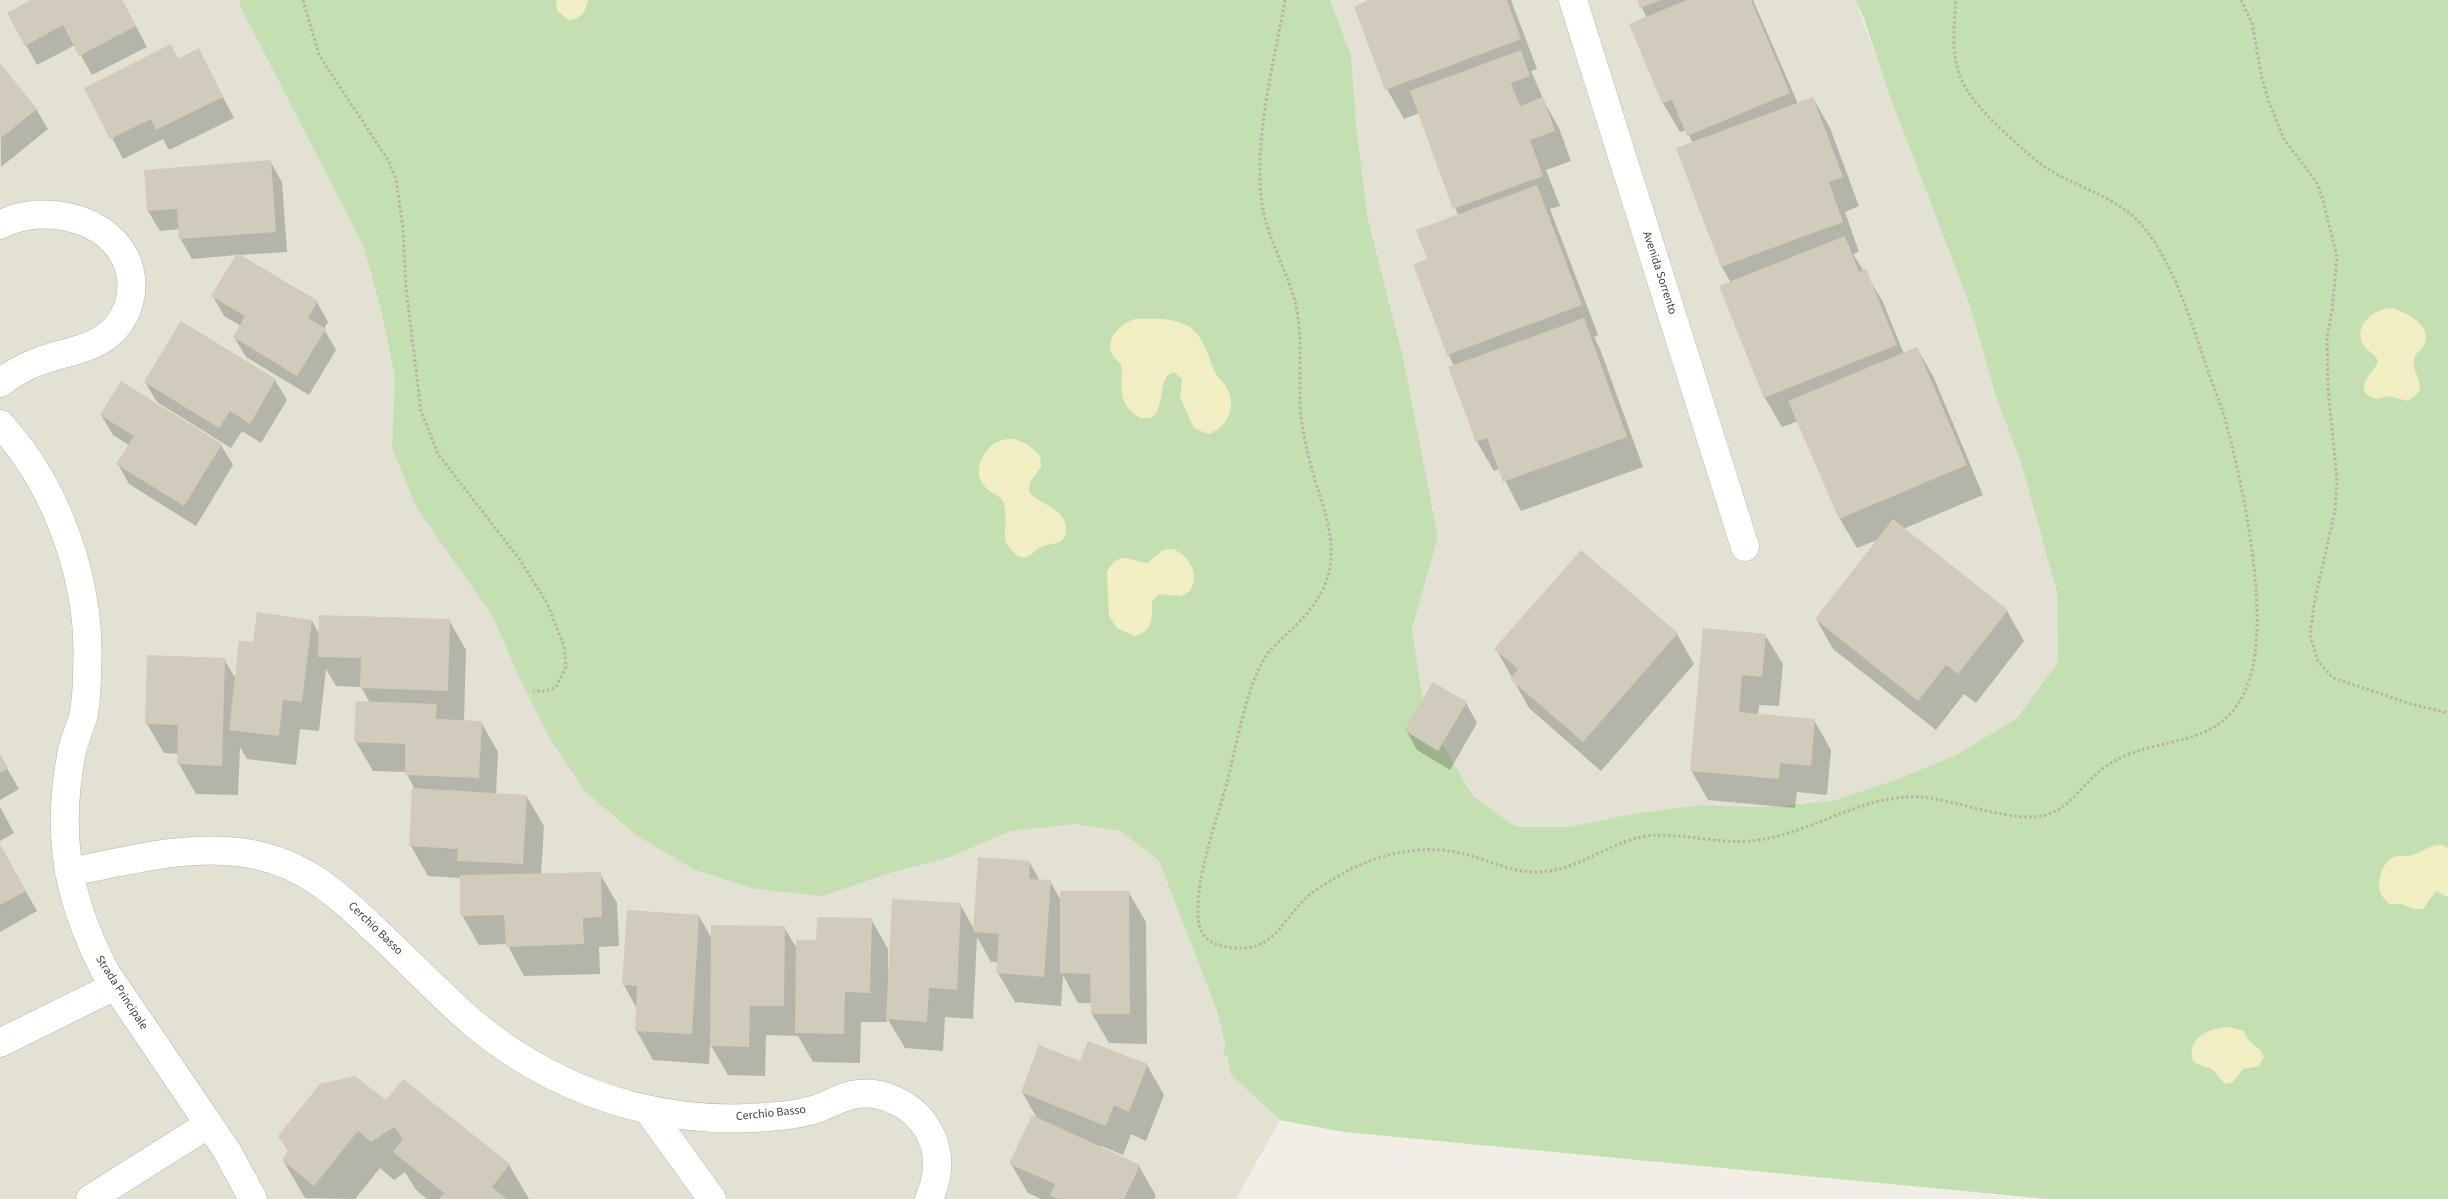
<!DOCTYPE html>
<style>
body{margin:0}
canvas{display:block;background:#f0eee5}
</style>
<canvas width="2448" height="1199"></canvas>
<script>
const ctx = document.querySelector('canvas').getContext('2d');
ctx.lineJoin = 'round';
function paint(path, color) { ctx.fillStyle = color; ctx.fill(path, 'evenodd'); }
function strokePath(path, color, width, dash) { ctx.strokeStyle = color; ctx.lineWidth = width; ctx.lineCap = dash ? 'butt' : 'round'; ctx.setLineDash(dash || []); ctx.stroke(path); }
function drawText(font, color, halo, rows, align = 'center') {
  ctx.font = font + ' "Source Sans 3",sans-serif'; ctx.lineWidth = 5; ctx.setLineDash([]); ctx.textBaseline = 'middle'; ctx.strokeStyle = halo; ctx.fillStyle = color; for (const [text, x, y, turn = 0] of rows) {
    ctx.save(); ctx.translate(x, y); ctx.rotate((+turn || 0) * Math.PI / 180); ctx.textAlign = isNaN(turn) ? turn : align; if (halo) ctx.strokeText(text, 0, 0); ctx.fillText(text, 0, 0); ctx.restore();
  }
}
const residential = new Path2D(`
 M0,0H240V6L363,245L382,314L395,378L392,448L416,507L493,617L519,677L549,737L887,874L950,857L1011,831L1077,823L1121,831L1159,861L1217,1011L1231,1075L1280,1120L1236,1199H0Z
 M1330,0H1855L1914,160L1970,306L1996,397L2021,463L2057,592L2058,662L2017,718L1956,755L1895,780L1832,801L1764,807L1699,805L1632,814L1568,827H1516L1473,796L1425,714L1412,629L1438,537L1403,357L1368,219L1357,133L1351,55Z`);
const green = new Path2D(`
 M240,0H1330L1351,55L1357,133L1368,219L1403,357L1438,537L1412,629L1425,714L1473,796L1516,827H1568L1632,814L1699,805L1764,807L1832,801L1895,780L1956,755L2017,718L2058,662L2057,592L2021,463L1996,397L1970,306L1889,94L1863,16L1855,0H2448V1199H2048L1344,1132L1280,1120L1231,1075L1227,1056L1223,1054L1225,1045L1217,1011L1159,861L1121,831L1077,824L1011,831L950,857L887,874L822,896L755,889L695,870L636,835L585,791L549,737L519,677L493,617L416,507L392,448L395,378L382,314L363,245L240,6Z`);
const sand = new Path2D(`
 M556,0H588C586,11 581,19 569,20L557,11Z
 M2391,308C2406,312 2431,324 2425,343C2423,350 2415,352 2414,359C2412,370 2421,379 2420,389L2417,394L2408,401L2389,396L2375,399C2351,389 2372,375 2378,362C2376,353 2369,353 2365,347C2350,328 2374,308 2391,308Z
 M1135,319C1153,318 1177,317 1192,329C1204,338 1209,359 1215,372C1217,378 1224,382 1227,388C1237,406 1228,428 1208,434L1194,428L1180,397L1182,379L1174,372C1156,377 1167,404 1152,418H1140C1115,401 1124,390 1121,365C1118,360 1112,357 1111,352C1106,336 1123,323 1135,319Z
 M1014,439L1027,444L1040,455L1041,467L1030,482L1029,491C1039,507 1065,505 1066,529C1066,544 1054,543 1044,546C1036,548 1033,556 1024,558L1016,555L1006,543C1003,530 1008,517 1004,504C1000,493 988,493 982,483C974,470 983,450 995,443C1001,439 1008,439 1014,439Z
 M1173,549C1190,556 1200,574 1190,591L1181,596L1158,594L1152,602C1152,618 1153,632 1134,636L1117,628L1109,616L1107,571C1121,550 1127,560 1147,563L1163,550Z
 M2442,845L2448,848V897L2436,891L2423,909H2413L2402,904H2389C2386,900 2382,897 2380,892C2377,879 2383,859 2397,856C2402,855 2407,857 2413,855C2423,851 2430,845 2442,845Z
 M2229,1027L2244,1031C2250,1048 2260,1044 2264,1057L2259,1066L2243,1069L2233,1082L2225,1084L2212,1069L2197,1064L2193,1061C2186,1037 2209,1028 2229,1027Z`);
const shadow = new Path2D(`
 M34,0H122L147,47L92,75L75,45L37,65L26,45Z
 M1369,0H1511L1537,69L1531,71L1546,105L1559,128L1571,161L1546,170L1560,206L1550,209L1598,335L1594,337L1600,349L1643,467L1521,511L1499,469L1494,471L1477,442L1454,366L1448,354L1428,260L1458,215L1419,113L1404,119L1387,89Z
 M1638,0H1753L1798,104L1813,98L1830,128L1859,206L1845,212L1859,252L1853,254L1882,300L1904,354L1917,348L1934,378L1983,495L1903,529L2007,611L2024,641L1976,703L1964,694L1936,730L1833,649L1816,619L1880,539L1857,548L1840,519L1798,421L1782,427L1765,398L1721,287L1731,283L1722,267L1693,143L1686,130L1680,132L1663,103L1630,25L1647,18Z
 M170,46L179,60L198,50L234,118L169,150L163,139L123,159L86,88Z
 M0,65L36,109L48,129L1,167Z
 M270,161L282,182L287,252L239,255L317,302L328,322L324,329L336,350L309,395L246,357L234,337L241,326L224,316L213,296L237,255L192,259L180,238V229L160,231L148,211L145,171Z
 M181,323L275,380L287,400L261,443L242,431L231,448L157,402L145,382Z
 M121,383L221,445L233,465L196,526L129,484L118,464L129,445L113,435L101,415Z
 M449,620L466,650L464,721L481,722L498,752L496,795L527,797L544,826L541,875L600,874L617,903L619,946L599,947L600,974L524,976L507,944L479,945L462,915L461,878L428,876L411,846L415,790L406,772L373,771L356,742L370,703L361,687L336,686L326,669L319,731L300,729L296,765L247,759L240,747L238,795L196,794L179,764V754L164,753L147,724L224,659L236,679L254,644L312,621L320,636Z
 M1704,629L1765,635L1783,664L1779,706L1759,705L1758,715L1814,720L1831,750L1827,795L1797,792L1795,808L1708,800L1691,770Z
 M1677,634L1694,664L1601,771L1529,708L1496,649Z
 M1466,703L1477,723L1450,770L1417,750L1406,730Z
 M0,756L19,789L0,800Z
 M0,807L14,833L0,841Z
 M0,846L37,911L0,932Z
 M1030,863L1040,881H1050L1061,901L1129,893L1146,922L1147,1044L1109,1043L1092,1014V1003H1078L1063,975L1061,1006L1015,1002L998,973V962H991L977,937L973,1019L945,1017L943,1051L905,1048L887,1018V1022H861L860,1063L813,1062L798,1036L766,1035L765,1076L728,1075L710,1044L709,1064L653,1060L636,1030L637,1009L624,985L628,911L699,916L712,939L784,927L797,949L871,919L888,949V970H890L960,904L974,929Z
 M1080,1062L1147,1065L1164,1095L1146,1141L1131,1134L1123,1155L1101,1146V1148L1139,1166L1156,1196L1154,1199H1041L1028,1193L1011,1164L1038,1120L1022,1092Z
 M386,1102L509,1165L529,1199H427L416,1190L405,1172L394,1180L380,1168L355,1199L305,1198L283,1160L289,1153L279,1136Z`);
const building = new Path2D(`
 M31,0H122L136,26L79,56L63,25L25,46L7,13Z
 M1368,0H1507L1521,39L1385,90L1354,7Z
 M1637,0H1661L1640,8Z
 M1687,0H1751L1790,93L1687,136L1672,100L1662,103L1629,24Z
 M171,44L178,59L199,48L223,97L156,130L151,119L110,139L84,88Z
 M1521,50L1530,76L1511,83L1520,106L1543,97L1555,131L1530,140L1543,176L1453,209L1410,91Z
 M0,63L37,109L0,139Z
 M1813,97L1843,177L1829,182L1843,222L1721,267L1676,148Z
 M271,160L276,232L179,239L177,209L147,211L144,170Z
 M1537,185L1582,305L1447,355L1413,264L1427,259L1416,230Z
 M1845,236L1859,272L1866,269L1897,345L1764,398L1719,286Z
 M237,253L318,301L308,318L326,329L297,376L233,337L245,316L211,296Z
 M1584,318L1627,437L1503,482L1487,438L1476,442L1448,367Z
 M181,321L276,379L250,424L230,411L219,428L144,382Z
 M1917,347L1967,465L1839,519L1788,401Z
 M121,381L222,444L184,506L116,464L134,436L100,415Z
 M1893,519L2008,610L1958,674L1946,665L1918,701L1815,619Z
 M1581,550L1678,633L1583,742L1510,679L1518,669L1494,649Z
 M257,612L312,620L302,702L283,700L279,736L229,730L239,641L253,642Z
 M319,615L450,619L448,691L360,688L361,658L318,657Z
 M1703,628L1766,634L1762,677L1742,675L1739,712L1815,719L1811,766L1780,763L1779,779L1690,771Z
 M147,655L225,658L222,766L177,764L178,725L145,724Z
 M1433,682L1467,702L1438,751L1404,730Z
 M356,701L437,704L436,719L482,721L479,778L405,775V744L354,742Z
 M0,754L8,768L0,773Z
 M412,788L527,795L523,864L457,861L458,849L409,846Z
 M0,844L26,891L0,905Z
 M978,857L1030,861L1029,879L1051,880L1044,977L996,973L999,934L973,932Z
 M601,872L602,917L583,918L584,944L506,947L504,915L460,916V875Z
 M1060,891H1129L1130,1014H1091L1090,974L1060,973Z
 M892,899L961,903L957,990L929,988L927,1022L886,1019Z
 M627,910L699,915L692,1034L635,1031L637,986L622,985Z
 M817,917L872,918L870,993L845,992L844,1034L795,1033L796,940H816Z
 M711,925L785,926L784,1006H750L749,1047L710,1046Z
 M1088,1041L1148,1064L1129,1112L1114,1105L1106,1126L1021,1092L1039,1045L1080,1061Z
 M355,1076L386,1100L403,1079L510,1164L492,1187L507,1199H439L444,1193L393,1152L403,1139L394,1127L371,1142L358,1131L314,1186L282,1160L288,1151L278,1136L320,1084Z
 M1032,1115L1140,1165L1124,1199H1058L1050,1195L1055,1184L1009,1164Z`);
const path = new Path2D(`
 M303,0L319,55L388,160L396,179L403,228L406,288L421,411L438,454L520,560L547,603L564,646L566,667L556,687L546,691H533
 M1285,0C1274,63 1253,141 1262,204C1267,238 1286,268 1295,301C1303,335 1299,369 1300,404C1301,423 1305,443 1310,462C1319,499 1339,537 1328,576C1321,600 1304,618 1286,635C1280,641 1270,649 1266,656C1247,684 1236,748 1227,782C1217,820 1197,873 1198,911C1198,922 1199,931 1206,938C1212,944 1224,947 1233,948C1272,951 1279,926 1302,902C1315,889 1334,878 1351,869C1386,852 1427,844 1465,854C1488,860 1511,872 1536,872C1577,872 1608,842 1647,836C1681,832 1715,844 1750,841C1808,836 1860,794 1920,797C1956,799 2017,826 2049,814C2073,805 2085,781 2105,767C2156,731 2224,755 2249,681C2271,616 2243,485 2225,419C2218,396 2208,373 2201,350C2187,309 2172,264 2146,230C2123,201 2091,192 2060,176C2037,164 2021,147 2002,130C1954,84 1950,66 1956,0
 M2241,0L2252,23L2262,79L2270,105L2284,139L2317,183L2322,197L2337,257L2332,311L2327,337L2328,388L2337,480L2335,511L2315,599L2310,634L2314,648L2318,661L2333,678L2411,704L2448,713`);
const minor = new Path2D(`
 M1573,0L1745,547
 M0,225C46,200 124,220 131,278C133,295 128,312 118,325C100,349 67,351 40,361C25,366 12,374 0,383
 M0,424C59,488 92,585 87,671C87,685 86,700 84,713C81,727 73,741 71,756C56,836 68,900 105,971L227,1151L253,1199
 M69,872C124,862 182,845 238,852C299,859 333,890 375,930C408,960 439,994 473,1023C519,1062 575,1091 633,1106C677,1117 722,1121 767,1117C782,1116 799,1114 813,1110C827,1106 838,1098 852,1095C881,1089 913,1104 928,1130C941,1152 939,1176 929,1199
 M0,1043L115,986
 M647,1109L712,1199
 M90,1199L209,1124`);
const streetNames = [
 ["Avenida Sorrento",1659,273,72],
 ["Cerchio Basso",375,929,44],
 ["Strada Principale",121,993,57],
 ["Cerchio Basso",771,1114,-6]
];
paint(residential, '#e3e1d3');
paint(green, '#c4e0b2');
paint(sand, '#f1eec4');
paint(shadow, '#0003');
paint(building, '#d0cbbc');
strokePath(minor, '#bab7a9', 29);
strokePath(path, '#bab49b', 3, [2.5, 2.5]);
strokePath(minor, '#fff', 28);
drawText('12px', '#423f35', '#fff', streetNames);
</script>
